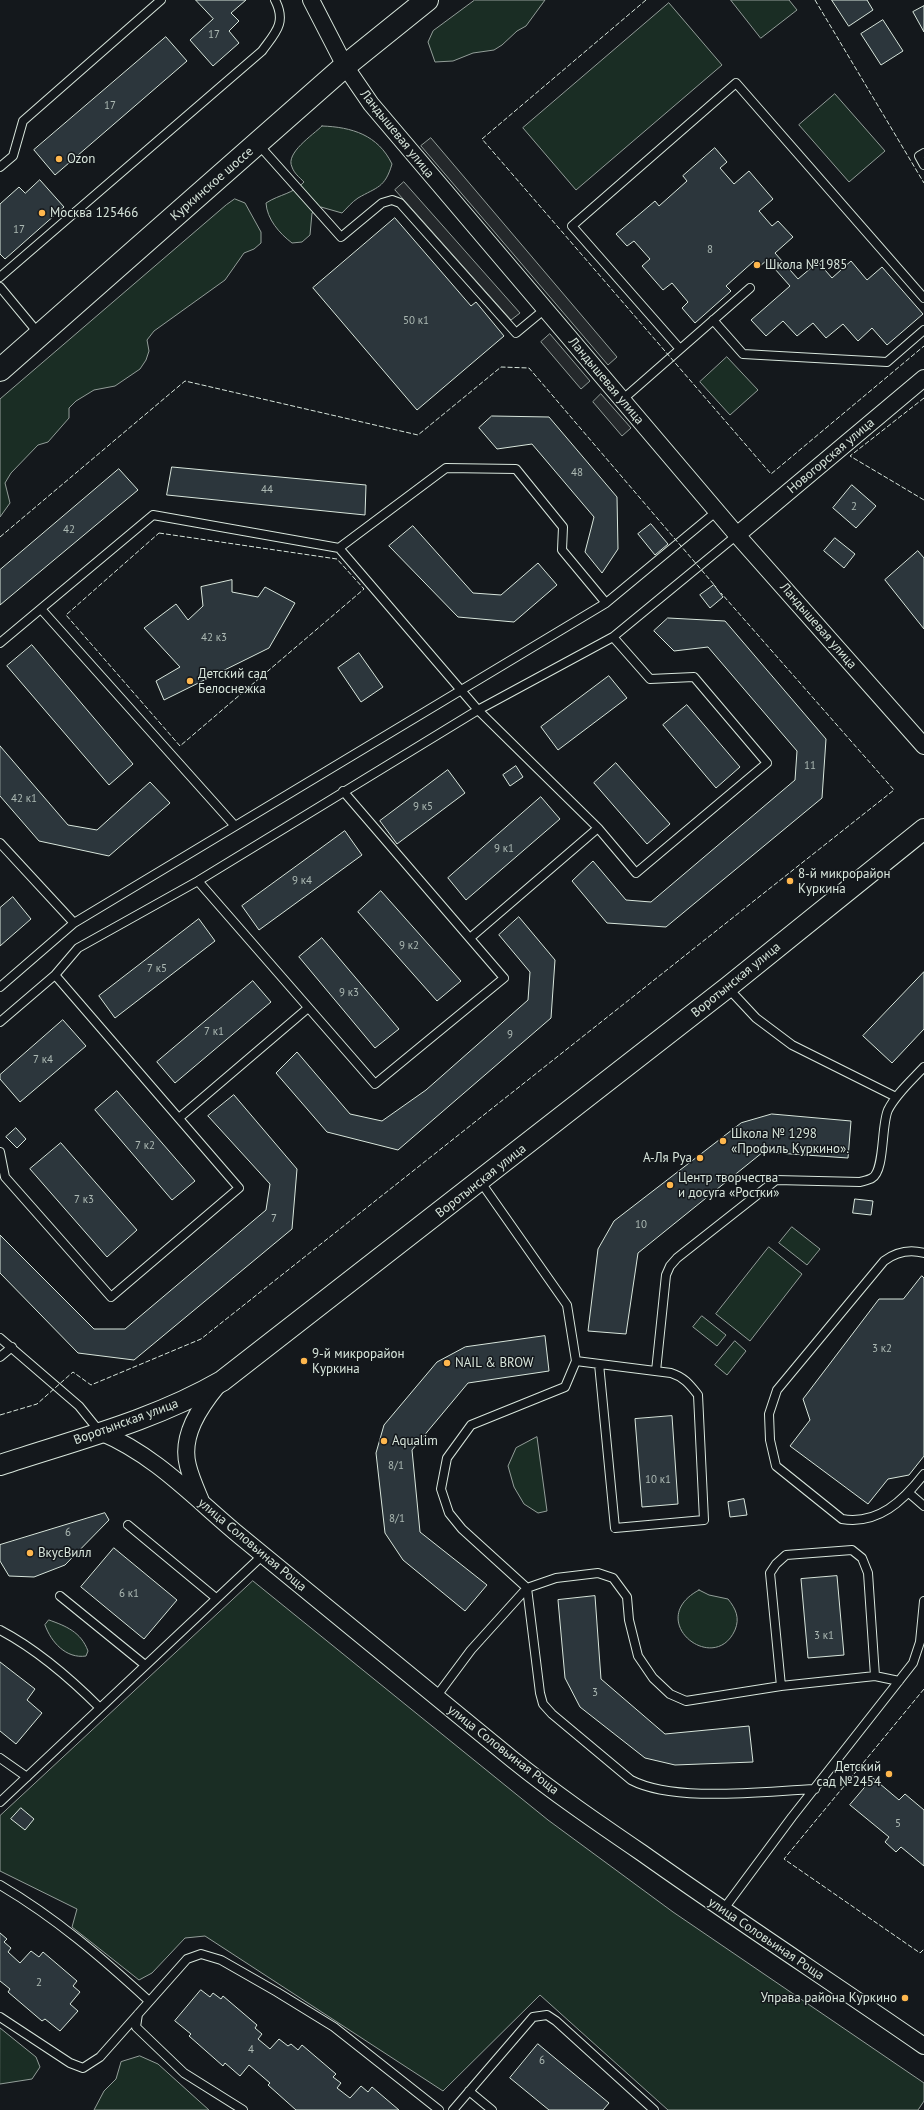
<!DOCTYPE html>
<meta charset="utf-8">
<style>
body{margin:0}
canvas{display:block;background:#14181c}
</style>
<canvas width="924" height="2110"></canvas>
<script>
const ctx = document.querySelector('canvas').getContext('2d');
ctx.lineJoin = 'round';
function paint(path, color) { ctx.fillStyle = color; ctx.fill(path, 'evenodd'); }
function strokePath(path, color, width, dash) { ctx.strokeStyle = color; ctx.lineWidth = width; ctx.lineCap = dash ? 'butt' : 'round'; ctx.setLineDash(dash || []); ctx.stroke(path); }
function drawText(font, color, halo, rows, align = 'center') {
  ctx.font = font + ' "PT Sans",sans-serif'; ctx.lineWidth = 3; ctx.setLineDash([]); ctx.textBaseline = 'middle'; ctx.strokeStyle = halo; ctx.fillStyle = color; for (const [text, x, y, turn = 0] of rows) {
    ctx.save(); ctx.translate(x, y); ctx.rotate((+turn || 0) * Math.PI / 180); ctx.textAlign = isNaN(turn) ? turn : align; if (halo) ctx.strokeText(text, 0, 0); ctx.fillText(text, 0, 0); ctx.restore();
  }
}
const green = new Path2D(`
 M475,0H545L526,26L517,31L502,45L494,50L473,53L453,61L435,62L428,42L433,31Z
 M731,0H789L797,10L761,38Z
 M669,3L722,65L576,190L523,128Z
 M835,94L885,151L849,182L799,125Z
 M322,126C352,127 378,135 392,164C385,188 377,187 358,198C352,202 347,208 342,213L321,207L312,213L310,235L302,242L292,243C279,233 267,219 266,203C280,194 293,194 304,182C299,177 294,173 292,167C285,153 313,135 322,126Z
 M235,199L245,203L261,232V243L254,249L244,253L225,280L154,331L147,340L149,351L146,360L140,369L115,386L94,390L76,401L69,408V418L48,442L38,445L11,473L5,483L10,503L0,517V399L226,205Z
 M727,357L758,390L730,415L700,382Z
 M792,1227L820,1249L807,1265L779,1243Z
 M769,1247L802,1274L750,1341L716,1314Z
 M702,1316L726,1335L717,1346L693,1327Z
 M735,1341L746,1351L727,1375L715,1365Z
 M537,1437L547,1511L538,1513L524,1504L514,1487L508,1466L516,1448Z
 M253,1581L548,1820L673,1912L924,2083V2101L918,2110H668L540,1995L443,2091L205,1936L185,1938L152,1973L139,1980L72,1927L77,1909L0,1871V1816Z
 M699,1590L709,1595L728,1599C736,1609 740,1618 735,1630C714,1677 643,1620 699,1590Z
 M49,1620C66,1626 81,1632 88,1651L86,1656C66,1659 51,1642 45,1625Z
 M0,2028L36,2057L40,2067L32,2079L0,2084Z
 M140,2056L158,2064L209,2110H94L104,2091L116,2079L121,2062Z`);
const parking = new Path2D(`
 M431,138L617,357L608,365L421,146Z
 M404,182L520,313L511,320L395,190Z
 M550,334L590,381L581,389L541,342Z
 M601,394L631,428L622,436L593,402Z`);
const building = new Path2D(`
 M196,0H246L231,13L239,21L229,31L239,43L213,66L190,40L213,19Z
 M832,0H867L873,10L849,26Z
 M924,6V32L913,12Z
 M883,20L903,51L881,65L861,34Z
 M166,37L187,61L55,175L34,150Z
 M715,148L727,162L720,168L734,184L749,171L773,199L759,211L772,226L778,221L793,237L775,253L798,279L818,262L832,278L851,261L867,280L882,267L923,314L887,345L872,328L858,341L843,324L826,338L813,323L797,336L783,321L766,336L751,320L790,286L767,260L759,267L754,261L726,286L731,291L695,323L682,308L688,302L672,283L663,290L642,266L650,259L634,241L627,246L616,234L655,201L659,206L687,181L683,176Z
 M40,180L64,207L5,259L0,254V204L19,187L25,193Z
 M395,218L471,306L476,302L504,336L417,410L313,288Z
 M492,416L549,417L617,497L618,549L602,573L585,552L594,517L532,444L497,449L479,428Z
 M172,467L366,485L365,515L167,495Z
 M119,469L138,490L0,605V570Z
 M852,485L876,506L856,528L833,508Z
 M651,524L668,544L655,555L638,534Z
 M413,526L473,593L501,595L538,563L557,585L514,622L458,617L389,546Z
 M835,538L855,554L844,568L824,551Z
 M918,551L924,558V629L885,580Z
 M232,580V592L258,597L265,587L295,603L269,648L164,700L156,681L180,667L144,628L176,604L188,620L203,606L201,587Z
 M714,585L723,597L710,608L700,595Z
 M668,618L725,621L826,739L822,798L666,927L607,923L572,881L593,861L626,900L651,902L795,780L797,751L708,647L674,651L654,631Z
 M32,645L133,764L109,785L7,666Z
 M359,653L383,687L361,702L338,668Z
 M609,676L627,698L558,750L541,727Z
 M687,705L740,767L716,788L663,725Z
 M0,746L68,825L97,830L150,782L170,803L109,856L39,841L0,796Z
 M616,763L670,824L647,844L594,783Z
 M516,766L523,777L510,786L503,775Z
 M448,770L465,793L397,844L380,821Z
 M541,797L560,819L466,900L448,878Z
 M345,831L362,855L259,930L242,906Z
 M381,891L461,981L437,1001L358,912Z
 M13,897L31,919L0,946V908Z
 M519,917L555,960L551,1018L398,1150L327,1132L276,1073L297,1052L350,1114L382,1121L426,1090L528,1000L530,972L499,935Z
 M199,919L215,941L115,1018L99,996Z
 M322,938L399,1029L375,1048L299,957Z
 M924,972V1029L892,1063L863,1036Z
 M253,981L271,1002L175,1083L157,1062Z
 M63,1020L86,1046L20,1102L0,1079V1075Z
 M117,1091L195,1181L172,1200L95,1110Z
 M234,1095L297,1169L292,1229L134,1360L78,1353L0,1273V1235L94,1329H125L266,1210L270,1184L208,1116Z
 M772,1114L851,1121L848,1158L763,1152L638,1253L626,1334L588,1331L598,1249L614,1221L741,1123Z
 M16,1128L26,1139L17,1148L6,1137Z
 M61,1143L137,1230L107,1257L30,1169Z
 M855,1199L873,1201L871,1215L853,1213Z
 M922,1276L924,1278V1456L909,1475L888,1479L868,1504L790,1446L810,1420L803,1399L879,1299H903Z
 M545,1336L549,1371L468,1383L412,1450L420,1532L487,1585L465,1611L403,1560L385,1533L376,1453L384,1425L437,1362L465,1347Z
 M672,1416L678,1504L642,1507L635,1419Z
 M744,1499L747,1515L730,1517L728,1502Z
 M105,1513L109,1520L65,1565L34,1577L9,1576L0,1561V1545Z
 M114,1548L177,1600L144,1639L81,1587Z
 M837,1576L844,1655L808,1658L801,1579Z
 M595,1596L601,1679L665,1734L749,1726L753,1762L675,1765L645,1758L580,1707L565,1678L558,1600Z
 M0,1662L35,1689L27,1700L42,1713L16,1744L0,1731Z
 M873,1778L899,1800L905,1794L924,1810V1866L901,1847L896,1852L885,1842L889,1837L850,1805Z
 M21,1808L34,1819L25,1830L11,1819Z
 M0,1933L7,1939L4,1942L11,1948L8,1952L20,1963L31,1951L39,1957L43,1952L77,1981L73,1986L80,1992L70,2004L78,2011L60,2031L45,2019L42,2021L8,1992L10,1989L0,1981Z
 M201,1990L210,1997L213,1993L221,1999L223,1996L257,2025L255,2028L262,2034L258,2039L270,2049L279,2039L288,2046L291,2044L298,2050L302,2045L336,2074L333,2077L341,2083L337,2088L350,2098L361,2086L368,2092L372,2087L399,2110H296L268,2085L270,2083L249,2065L240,2076L225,2063L223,2066L189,2036L191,2034L175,2021Z
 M538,2044L609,2103L603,2110H549L510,2078Z`);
const service = new Path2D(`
 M258,144L341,237L382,203L392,200L400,203L516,333L545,309
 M924,153L919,156L924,165
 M0,167L13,156L23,121L161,0
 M0,277L262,51C275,33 287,23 275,0
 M0,287L39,334
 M713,320L743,354L887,362L924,330
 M680,349L572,226L736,83L924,298
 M622,400L750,288
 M339,548L478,710L598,828L636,873L767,763L694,677L650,679L613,637
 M41,609L235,826
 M0,643L153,515L339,548L446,468L516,469L563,527L562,550L606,603
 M0,843L74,923
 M198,881L375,1084L504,978L343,791
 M470,938L598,828
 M0,987L74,923L606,603L717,511
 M728,988L756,1018L792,1045L896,1097
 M0,1022L55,975L78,948L198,881L478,710L613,637L737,535
 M179,1118L308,1008
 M0,1152L5,1177L111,1297L239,1188L55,975
 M924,1253C909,1249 896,1252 884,1261L777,1390L769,1414L770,1440L776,1466L842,1519C878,1525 903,1501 924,1474
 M0,1338L79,1406L100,1432
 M0,1357L12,1347
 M576,1361L671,1373C684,1377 690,1385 698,1395L704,1520L615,1528L599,1364
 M656,1371L666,1275L670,1266L677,1258L776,1180L860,1182C863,1181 869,1180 872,1178C885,1171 881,1125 888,1110C896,1094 912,1080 924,1067
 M909,1493L924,1506
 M128,1525L216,1598
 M60,1596L145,1665
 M0,1630C38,1650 70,1678 100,1708
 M781,1686L770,1573L776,1564L786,1555L852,1550L862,1558L868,1573L875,1676
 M436,1697L471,1650L527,1588L462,1529L449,1513L441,1489L447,1458L471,1425L565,1387L576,1361L567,1305L480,1181
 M0,1758L27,1777
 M815,1789C764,1791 675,1803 631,1780L552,1714L543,1704L540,1693L527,1588L556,1578L598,1573L613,1578L627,1597L629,1620L638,1656L653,1678L670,1694L686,1701L781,1686L875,1676L899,1681
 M0,1802L263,1555
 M0,1885C56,1918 101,1957 149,2001
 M723,1910L792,1817L913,1663L920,1642L924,1601
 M138,2014L136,2027L184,2073L243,2110
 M0,2017L70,2063L83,2068L100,2057L187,1959L201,1954L221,1960L277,1992L334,2027L439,2110
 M469,2091L492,2110
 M453,2110L533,2017L547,2015L556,2021L654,2110`);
const minor = new Path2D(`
 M311,0L345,66L371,104L737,535L924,746
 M737,535L924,378
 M100,1432C157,1456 194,1498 240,1536C331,1610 421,1685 512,1759C554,1793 598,1823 642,1853C735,1919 830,1981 924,2046
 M201,1501C196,1489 191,1478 188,1466C180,1436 200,1407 218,1385`);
const tertiary = new Path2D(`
 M0,1465C75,1440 153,1421 222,1381L728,987L924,829`);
const secondary = new Path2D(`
 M0,370L345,66L427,0`);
const fence = new Path2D(`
 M646,0L482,139L771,474L924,346
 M815,0L924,183
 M924,398L850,456L924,500
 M159,533L337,559L364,589L180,746L66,615Z
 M0,537L185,381L418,435L501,367L529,368L716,587
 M0,1415L37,1404L73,1372L91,1385L201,1339L894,790L721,593
 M924,1689L784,1859L920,1953L924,1949`);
const markers = [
 [59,159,4,"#ffb74d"],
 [42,213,4,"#ffb74d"],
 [757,265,4,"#ffb74d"],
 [190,681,4,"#ffb74d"],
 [790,881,4,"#ffb74d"],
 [723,1141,4,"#ffb74d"],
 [700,1158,4,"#ffb74d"],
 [670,1185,4,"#ffb74d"],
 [304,1361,4,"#ffb74d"],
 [447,1363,4,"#ffb74d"],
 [384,1441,4,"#ffb74d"],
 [30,1553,4,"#ffb74d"],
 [889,1774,4,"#ffb74d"],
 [905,1998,4,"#ffb74d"]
];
const numberNames = [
 ["17",214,35],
 ["17",110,106],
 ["17",19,230],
 ["8",710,250],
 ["50 к1",416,321],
 ["48",577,473],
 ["44",267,490],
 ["2",854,507],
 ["42",69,530],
 ["42 к3",214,638],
 ["11",810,766],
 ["42 к1",24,799],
 ["9 к5",423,807],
 ["9 к1",504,849],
 ["9 к4",302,881],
 ["9 к2",409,946],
 ["7 к5",157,969],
 ["9 к3",349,993],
 ["7 к1",214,1032],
 ["9",510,1035],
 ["7 к4",43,1060],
 ["7 к2",145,1146],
 ["7 к3",84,1200],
 ["7",274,1219],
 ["10",641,1225],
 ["3 к2",882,1349],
 ["8/1",396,1466],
 ["10 к1",658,1480],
 ["8/1",397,1519],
 ["6",68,1533],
 ["6 к1",129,1594],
 ["3 к1",824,1636],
 ["3",595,1693],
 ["5",898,1824],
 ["2",39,1983],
 ["4",251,2050],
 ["6",542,2061]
];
const streetNames = [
 ["Ландышевая улица",397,134,51],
 ["Куркинское шоссе",212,184,-41],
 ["Ландышевая улица",606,381,50],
 ["Новогорская улица",831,456,-40],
 ["Ландышевая улица",818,626,49],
 ["Воротынская улица",736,980,-39],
 ["Воротынская улица",481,1181,-38],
 ["Воротынская улица",126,1422,-20],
 ["улица Соловьиная Роща",252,1545,40],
 ["улица Соловьиная Роща",503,1750,38],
 ["улица Соловьиная Роща",766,1939,34]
];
const poiNames = [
 ["Ozon",67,159],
 ["Москва 125466",50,213],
 ["Школа №1985",765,265],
 ["Детский сад",198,674],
 ["Белоснежка",198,689],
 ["8-й микрорайон",798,874],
 ["Куркина",798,889],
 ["Школа № 1298",731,1134],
 ["«Профиль Куркино».",731,1149],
 ["А-Ля Руа",692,1158,"right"],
 ["Центр творчества",678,1178],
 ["и досуга «Ростки»",678,1193],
 ["9-й микрорайон",312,1354],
 ["Куркина",312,1369],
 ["NAIL & BROW",455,1363],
 ["Aqualim",392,1441],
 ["ВкусВилл",38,1553],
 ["Детский",881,1767,"right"],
 ["сад №2454",881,1782,"right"],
 ["Управа района Куркино",897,1998,"right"]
];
paint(green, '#1a2d24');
strokePath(green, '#939e99', 1);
paint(parking, '#24282b');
strokePath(parking, '#939e99', 1);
paint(building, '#2c363c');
strokePath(building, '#d8e6dc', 1);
strokePath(service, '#d8e6dc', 10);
strokePath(minor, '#d8e6dc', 18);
strokePath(tertiary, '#d8e6dc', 22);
strokePath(secondary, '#d8e6dc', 24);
strokePath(service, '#14181c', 8);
strokePath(minor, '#14181c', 16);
strokePath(tertiary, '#14181c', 20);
strokePath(secondary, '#14181c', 22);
strokePath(fence, '#d8e6dc', 1, [5, 2]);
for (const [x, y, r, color] of markers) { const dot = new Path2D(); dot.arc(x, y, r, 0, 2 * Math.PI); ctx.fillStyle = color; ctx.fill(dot); strokePath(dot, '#14181c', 1.5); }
drawText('11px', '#adbab4', null, numberNames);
drawText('13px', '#d8e6dc', '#14181c', streetNames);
drawText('13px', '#d8e6dc', '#14181c', poiNames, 'left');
</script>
